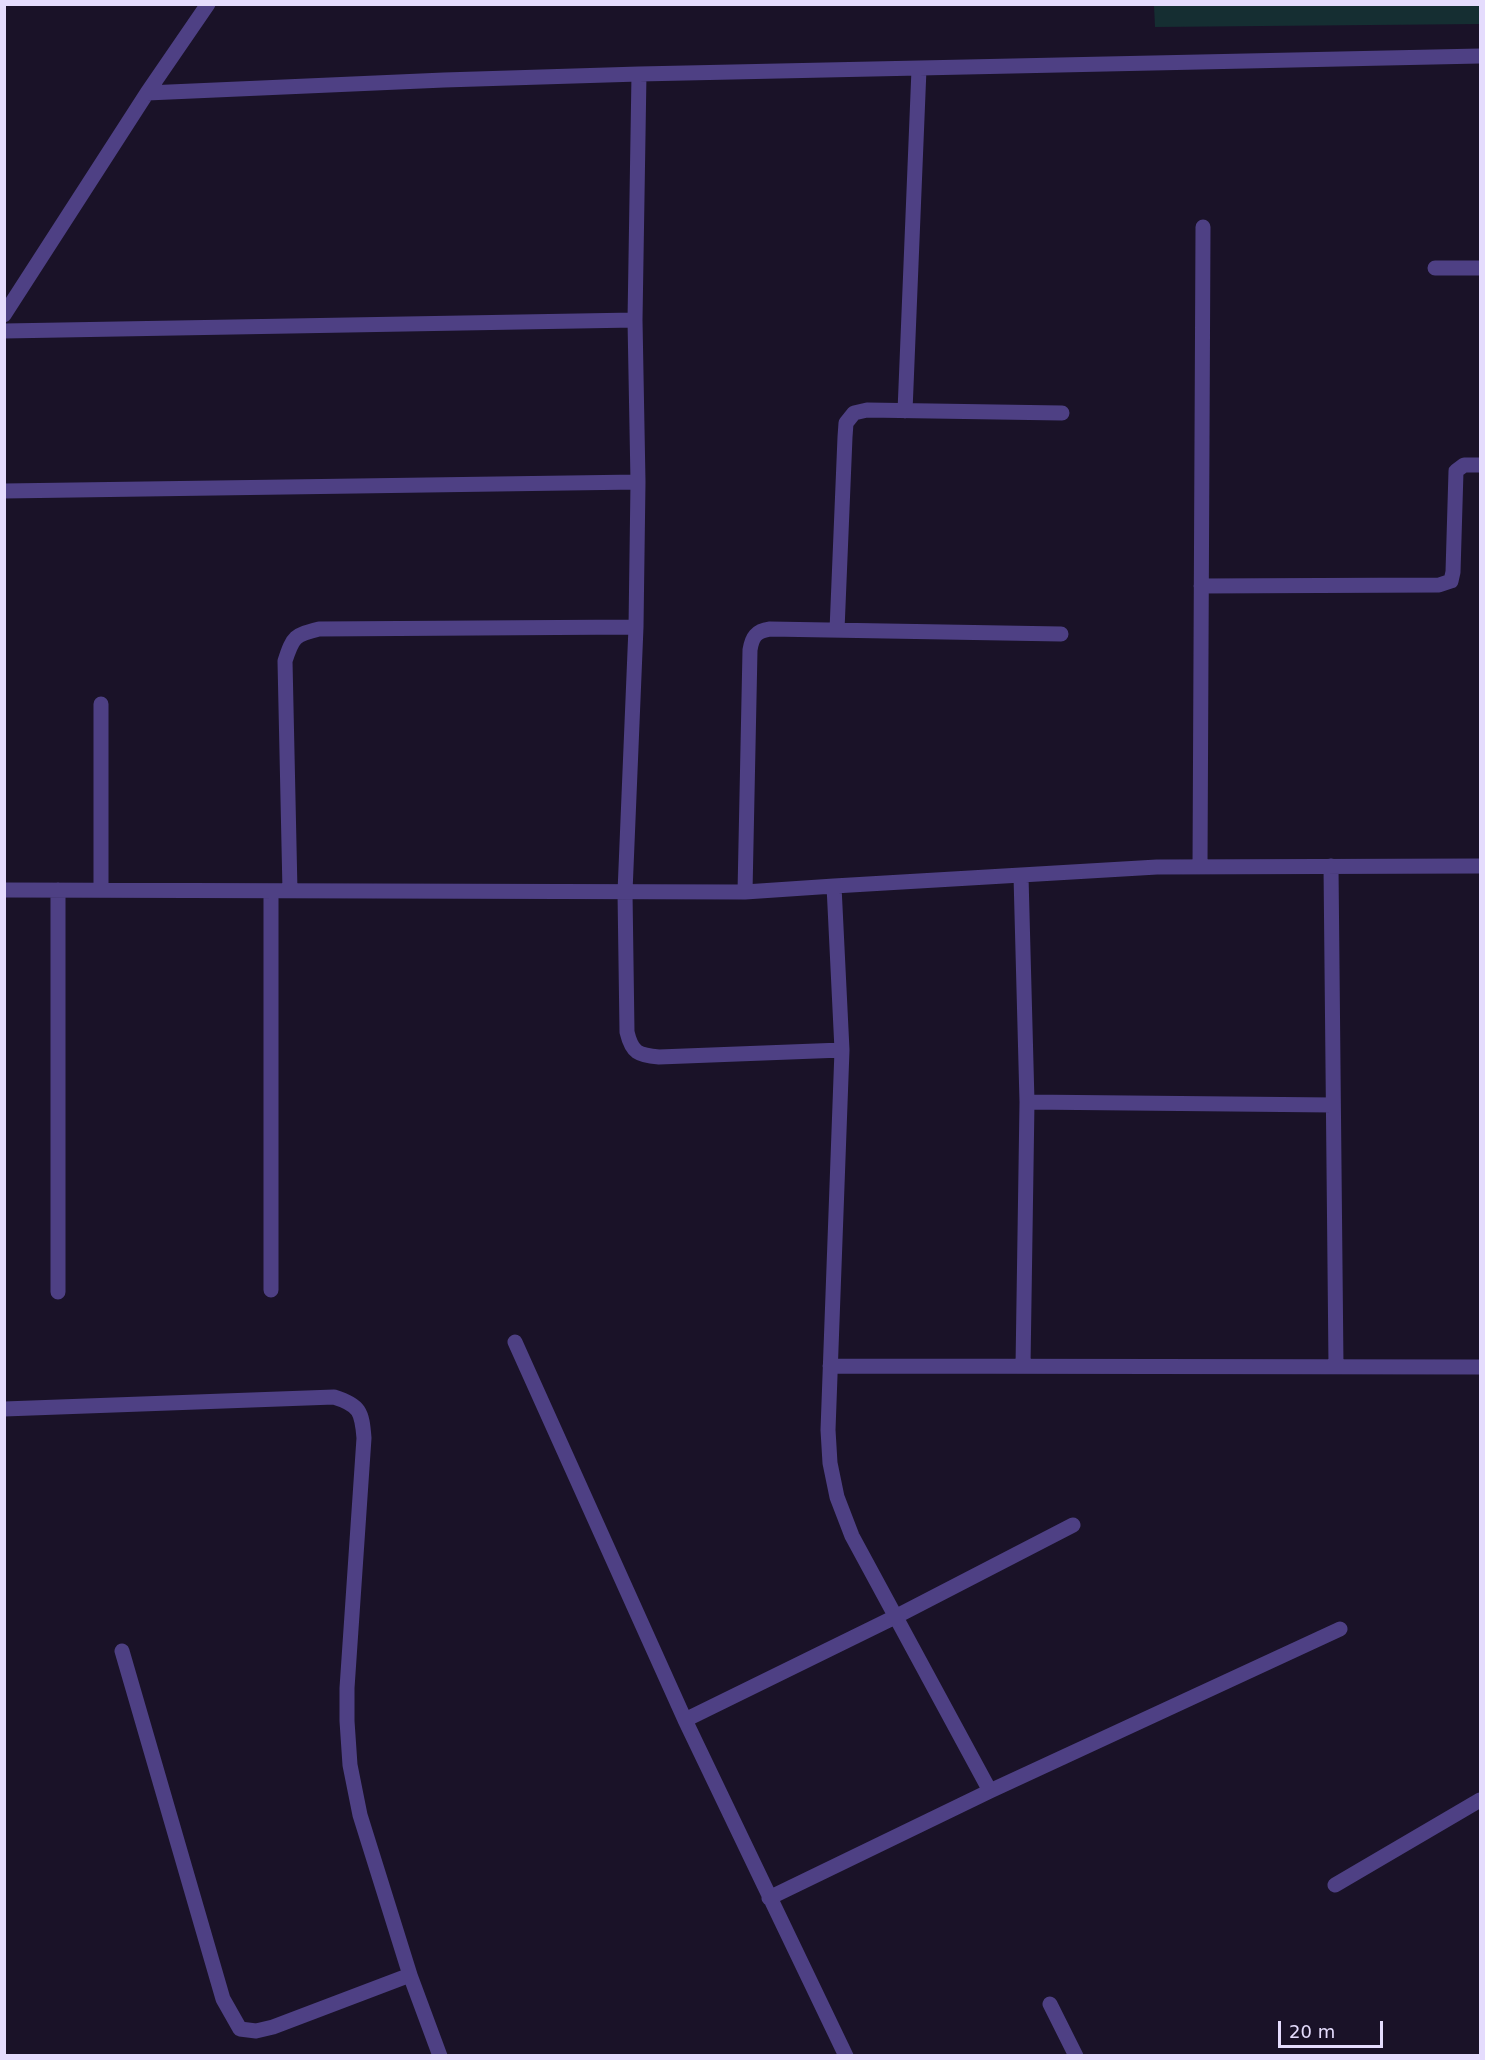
<!DOCTYPE html>
<style>
body{margin:0}
#map{position:relative;width:1485px;height:2060px;overflow:hidden;background:#1a1228;font-family:"DejaVu Sans",sans-serif}
canvas{display:block}
.frame{position:absolute;inset:0;border:6px solid #e5dcfd;pointer-events:none}
.scale{position:absolute;left:1278px;top:2021px;width:105px;height:27px;box-sizing:border-box;border:3px solid #e5dcfd;border-top:0;padding-left:8px;font-size:18px;line-height:21px;white-space:nowrap;color:#e5dcfd;-webkit-text-stroke:4px #1a1228;paint-order:stroke}
</style>
<div id="map">
<canvas width="1485" height="2060"></canvas>
<div class="frame"></div>
<div class="scale">20 m</div>
</div>
<script>
const ctx = document.querySelector('canvas').getContext('2d');
ctx.lineJoin = 'round';
function paint(path, color) { ctx.fillStyle = color; ctx.fill(path, 'evenodd'); }
function strokePath(path, color, width, dash) { ctx.strokeStyle = color; ctx.lineWidth = width; ctx.lineCap = dash ? 'butt' : 'round'; ctx.setLineDash(dash || []); ctx.stroke(path); }
const green = new Path2D(`
 M1154,5H1480V24L1155,27Z`);
const minor = new Path2D(`
 M639,74L1480,56
 M147,93L444,80L639,74L635,320L638,482L636,627
 M1435,268H1480
 M4,315L147,93L208,4
 M4,331L635,320
 M905,411L919,69
 M4,491L638,482
 M1201,586L1439,585L1451,581L1453,572L1456,471L1464,465H1480
 M837,630L845,437L846,423L854,413L867,410L1062,413
 M101,704V890
 M1200,866L1203,227
 M1331,866L1336,1366
 M1021,876L1027,1102L1023,1366
 M834,886L1157,867L1480,866
 M4,890L745,892L834,886L842,1050L828,1430L830,1463L837,1497L852,1536L990,1791
 M58,890V1292
 M271,891V1290
 M290,891L285,661C293,636 295,635 319,629L636,627L625,892L627,1032C632,1053 638,1055 659,1057L842,1050
 M745,892L750,650C752,637 756,631 770,629L1061,634
 M1027,1102L1333,1105
 M515,1342L685,1720
 M830,1366L1480,1367
 M4,1409L334,1397C360,1405 362,1412 364,1438L347,1688V1721L350,1765L360,1815L410,1975L440,2056
 M122,1651L223,1999L240,2029L256,2031L273,2027L410,1975
 M1335,1885L1480,1800
 M769,1898L990,1791L1340,1629
 M1050,2004L1076,2056
 M846,2056L685,1720L897,1616L1073,1525`);
paint(green, '#152e32');
strokePath(minor, '#4e4084', 15);
</script>
